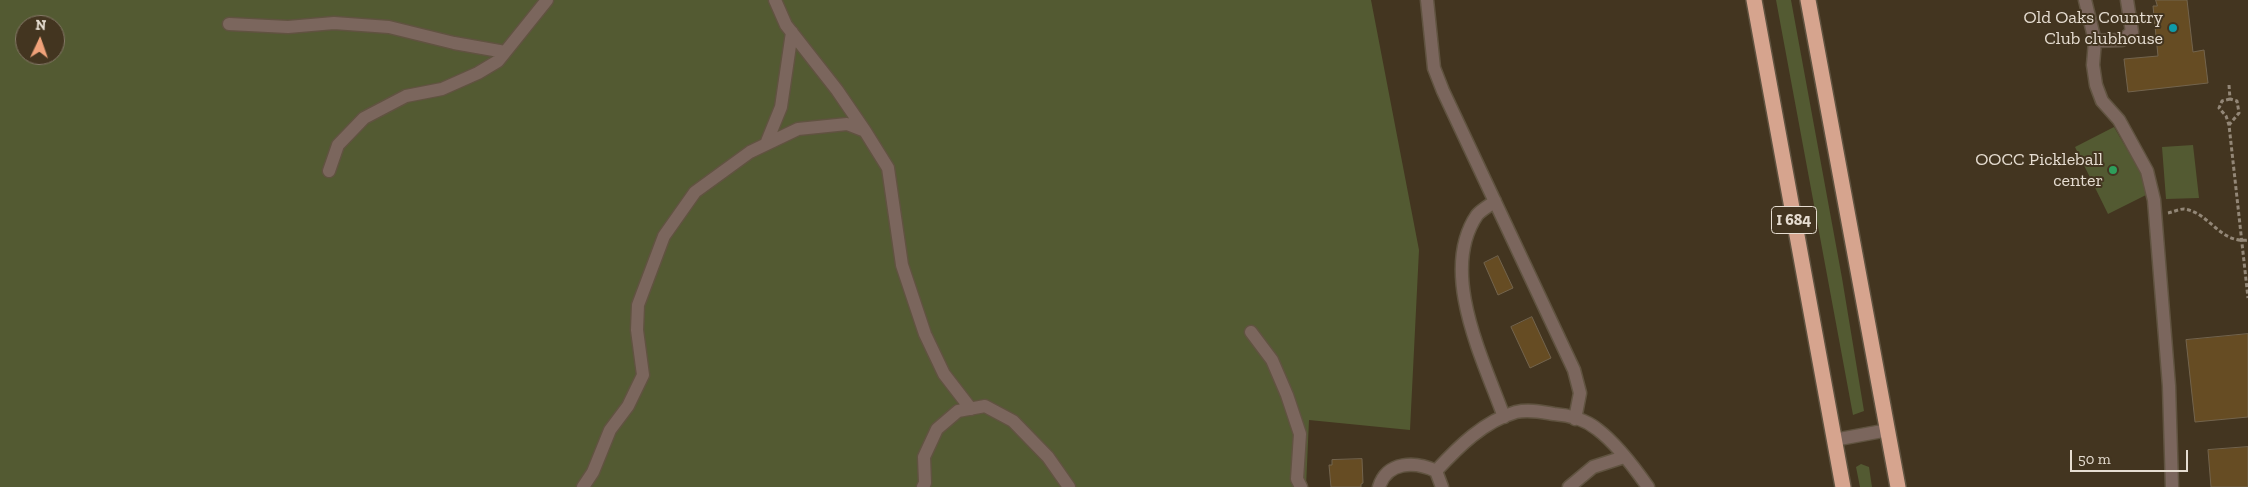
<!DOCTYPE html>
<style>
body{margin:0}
#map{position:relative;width:2248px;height:487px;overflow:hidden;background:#433520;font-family:"Zilla Slab",serif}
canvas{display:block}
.north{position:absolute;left:15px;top:15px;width:50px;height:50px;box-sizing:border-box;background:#433520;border:1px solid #847867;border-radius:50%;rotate:3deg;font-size:14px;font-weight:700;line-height:20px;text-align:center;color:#e6ddd1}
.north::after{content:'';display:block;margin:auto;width:18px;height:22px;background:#f0a27a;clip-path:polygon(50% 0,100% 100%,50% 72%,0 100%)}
.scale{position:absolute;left:2070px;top:450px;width:118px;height:22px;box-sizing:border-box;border:2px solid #e6ddd1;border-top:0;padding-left:6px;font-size:15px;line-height:18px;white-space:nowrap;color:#e6ddd1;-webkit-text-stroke:4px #433520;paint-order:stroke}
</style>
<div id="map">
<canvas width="2248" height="487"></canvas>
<div class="north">N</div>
<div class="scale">50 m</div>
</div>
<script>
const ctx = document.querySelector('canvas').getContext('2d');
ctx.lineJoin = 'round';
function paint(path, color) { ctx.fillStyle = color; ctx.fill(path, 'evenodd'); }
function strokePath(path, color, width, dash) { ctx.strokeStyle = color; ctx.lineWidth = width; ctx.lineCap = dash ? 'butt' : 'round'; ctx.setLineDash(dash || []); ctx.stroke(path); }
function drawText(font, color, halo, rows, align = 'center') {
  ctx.font = font + ' "Zilla Slab",serif'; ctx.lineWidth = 4; ctx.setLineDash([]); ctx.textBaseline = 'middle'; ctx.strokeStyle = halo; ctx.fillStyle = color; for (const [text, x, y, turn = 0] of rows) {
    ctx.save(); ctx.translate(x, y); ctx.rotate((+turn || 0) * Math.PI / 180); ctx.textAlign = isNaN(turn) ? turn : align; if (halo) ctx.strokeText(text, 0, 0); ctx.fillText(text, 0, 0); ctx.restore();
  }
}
const green = new Path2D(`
 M0,0H1371L1419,250L1410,430L1309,420L1306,487H0ZM25,25H55V55H25Z
 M1776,0H1791L1842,278L1864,411L1853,415Z
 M2114,127L2152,192L2108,214L2075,147Z
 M2193,145L2199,198L2166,199L2162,147Z
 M1861,464L1869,467L1872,487H1860L1856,467Z`);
const building = new Path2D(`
 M2156,0H2187L2193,52L2204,50L2208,83L2128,92L2124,59L2158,56L2153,6H2157Z
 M1498,256L1513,288L1498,295L1484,263Z
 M1532,317L1551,358L1530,368L1511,327Z
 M2248,334V417L2195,422L2186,340Z
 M2248,447V487H2211L2208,450Z
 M1362,459L1363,483L1361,484V487H1331L1329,465H1332V460Z`);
const path = new Path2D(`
 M2229,85L2230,99L2237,101L2239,113L2229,125
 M2230,99L2222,101L2219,108L2226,116L2229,125L2248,298
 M2168,213C2173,212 2179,209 2184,209C2209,212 2220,244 2248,240`);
const minor = new Path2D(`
 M775,0L786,25L837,90L865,131
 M1427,0L1434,68L1443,91L1574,370L1580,393L1575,419
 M2085,0L2095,41L2122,40L2132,32L2127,0
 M229,24L288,27L334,23L389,27L454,43L505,52
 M2095,41L2093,65L2096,85L2102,101L2119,120L2147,171L2154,200L2169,386L2172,487
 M766,144L781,107L792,32
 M329,171L338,145L364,118L406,96L442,89L478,73L498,61L547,0
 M1495,201C1489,206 1481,210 1477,215C1438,272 1484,361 1504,417
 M1251,332L1272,360L1287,395L1300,434L1297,479L1301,487
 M1834,440L1888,430
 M1436,471C1458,447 1484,421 1516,412C1529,409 1542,412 1554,414C1569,415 1586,420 1597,429C1617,444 1634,467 1648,487
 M583,487L593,472L610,430L628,406L643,375L637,330L638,305L664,236L695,192L750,152L798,129L847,124L865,131L888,168L902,265L925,334L944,374L971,409
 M923,487L925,483L924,457L937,429L958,411L985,406L1013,421L1048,457L1069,487
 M1379,487C1387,461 1415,461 1436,471L1442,487
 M1569,487L1593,467L1624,457`);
const highway = new Path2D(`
 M1754,0L1843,487
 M1808,0L1898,487`);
const markers = [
 [2173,28,5,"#0f9aa8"],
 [2113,170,5,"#2e9e5b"]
];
const shields = [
 [1794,220,45]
];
const shieldNames = [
 ["I 684",1794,220]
];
const poiNames = [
 ["Old Oaks Country",2163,18],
 ["Club clubhouse",2163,39],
 ["OOCC Pickleball",2103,160],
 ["center",2103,181]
];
paint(green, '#535a32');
paint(building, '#664c23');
strokePath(building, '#73644d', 1);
strokePath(minor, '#605340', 15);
strokePath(highway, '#605340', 18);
strokePath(path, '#938777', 3, [4, 2.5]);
strokePath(minor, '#7b665d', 12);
strokePath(highway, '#d6a48e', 15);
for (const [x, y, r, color] of markers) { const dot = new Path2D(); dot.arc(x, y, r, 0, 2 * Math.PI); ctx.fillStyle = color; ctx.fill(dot); strokePath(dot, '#433520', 2); }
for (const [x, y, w] of shields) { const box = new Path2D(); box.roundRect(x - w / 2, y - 13.5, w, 27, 4); ctx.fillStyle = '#433520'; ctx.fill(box); strokePath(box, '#e6ddd1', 1); }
drawText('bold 16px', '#e6ddd1', null, shieldNames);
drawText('18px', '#e6ddd1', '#433520', poiNames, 'right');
</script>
